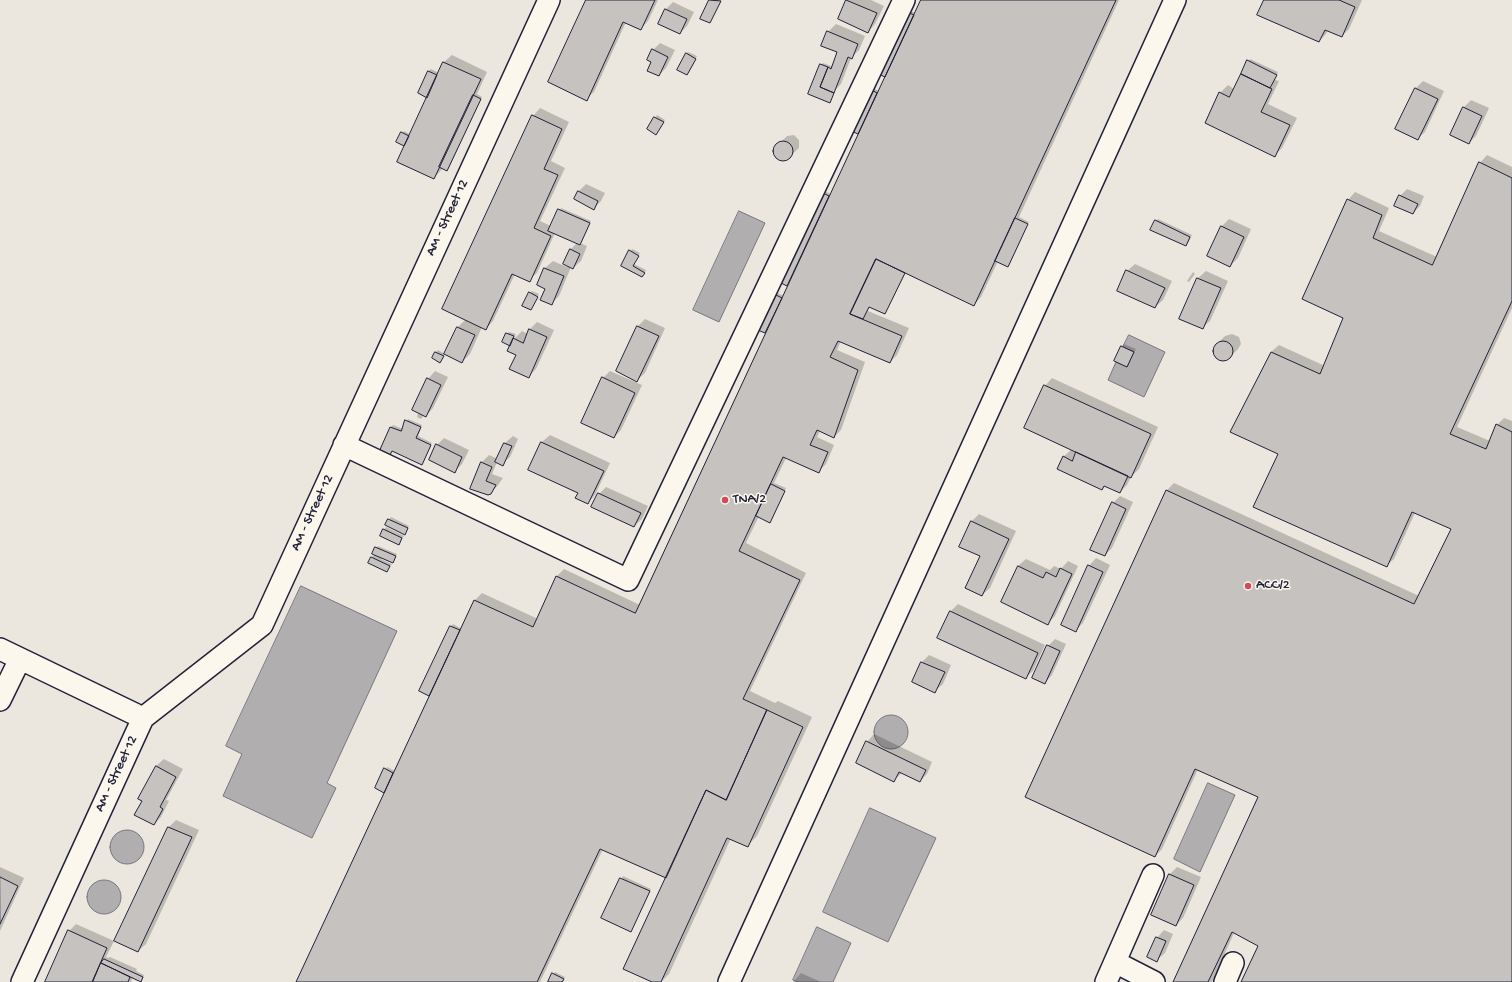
<!DOCTYPE html>
<style>
body{margin:0}
canvas{display:block;background:#fbf7ec}
</style>
<canvas width="1512" height="982"></canvas>
<script>
const ctx = document.querySelector('canvas').getContext('2d');
ctx.lineJoin = 'round';
function paint(path, color) { ctx.fillStyle = color; ctx.fill(path, 'evenodd'); }
function strokePath(path, color, width, dash) { ctx.strokeStyle = color; ctx.lineWidth = width; ctx.lineCap = dash ? 'butt' : 'round'; ctx.setLineDash(dash || []); ctx.stroke(path); }
function drawText(font, color, halo, rows, align = 'center') {
  ctx.font = font + ' "Gochi Hand",sans-serif'; ctx.lineWidth = 3; ctx.setLineDash([]); ctx.textBaseline = 'middle'; ctx.strokeStyle = halo; ctx.fillStyle = color; for (const [text, x, y, turn = 0] of rows) {
    ctx.save(); ctx.translate(x, y); ctx.rotate((+turn || 0) * Math.PI / 180); ctx.textAlign = isNaN(turn) ? turn : align; if (halo) ctx.strokeText(text, 0, 0); ctx.fillText(text, 0, 0); ctx.restore();
  }
}
const built = new Path2D(`
 M0,0H1512V982H0Z`);
const water = new Path2D(`
 M739,211L765,223L719,322L693,310Z
 M1129,335L1165,352L1144,397L1108,380L1116,362L1127,367L1134,352L1123,347Z
 M301,586L397,631L327,783L336,788L312,838L223,796L242,754L226,746Z
 M874 732a17 17 0 1 1 34 0a17 17 0 1 1-34 0Z
 M1208,783L1235,795L1200,872L1174,859Z
 M870,808L936,838L888,942L823,912Z
 M110 847a17 17 0 1 1 34 0a17 17 0 1 1-34 0Z
 M87 897a17 17 0 1 1 34 0a17 17 0 1 1-34 0Z
 M817,927L851,943L833,982H798L793,980Z`);
const shadow = new Path2D(`
 M587,0H658L648,21L641,29L626,22L594,92L586,99Z
 M710,0H721L710,22L702,18Z
 M848,0H871L884,6L875,24L868,32L839,19Z
 M922,0H1119L1019,217L1029,222L1010,263L1008,265L998,261L981,297L974,305L906,272L885,313L870,306L868,311L909,328L897,355L890,362L841,341L837,350L865,362L841,430L834,437L820,431L817,437L834,445L826,464L818,472L786,458L774,483L786,488L772,519L770,521L759,516L746,543L806,573L750,691L775,703L778,701L812,717L757,836L747,846L731,838L669,974L661,982H654L667,877L603,849L540,982H297L386,792L376,788L387,767L395,771L432,691L429,695L451,626L453,624L462,629L475,600L482,593L538,619L557,576L564,569L640,605L768,329L765,332L773,291L784,296L789,285L776,280L820,189L831,194L861,130L858,133L869,86L879,91L886,76L875,71L906,9L915,13Z
 M1265,0H1362L1349,29L1342,36L1328,30L1326,34L1319,41Z
 M673,2L694,12L687,26L680,33L659,23L666,9Z
 M836,24L865,36L859,50L851,58L841,84L835,90L829,102L821,65L823,63L831,66L835,62L839,52L828,32Z
 M660,43L675,50L666,68L659,75L653,62V50Z
 M688,52L697,56L689,72L686,54Z
 M452,55L487,72L477,94L482,97L449,168L447,170L443,168L434,178L406,145L397,142L404,131L411,135L430,93H419L429,71L431,69L439,73L444,62Z
 M1250,59L1278,72L1275,80L1279,81L1268,104L1297,118L1282,148L1275,155L1220,93L1228,85L1234,89Z
 M1423,81L1444,91L1425,132L1417,139L1396,129L1416,88Z
 M1471,100L1489,108L1476,136L1469,143L1464,107Z
 M540,108L569,122L551,161L565,168L540,221L551,226L561,208L591,221L580,243L587,246L581,261L573,268L571,267L559,296L551,304L546,288L538,285L545,268L553,261L567,267L570,250L577,243L555,233L537,273L529,280L515,274L493,321L486,329L482,327L470,354L462,362L445,354L458,327L466,319L533,116Z
 M657,115L665,120L658,131L655,118Z
 M794,135L799,140V148L786,160H779L775,156V148L787,136Z
 M1487,155L1512,167V308L1457,427L1490,441L1497,425L1504,418L1512,421V982H1242L1259,946L1234,933L1212,982H1174L1259,797L1198,769L1162,849L1155,856L1167,490L1174,483L1419,596L1452,529L1415,513L1394,559L1386,566L1280,453L1271,352L1279,345L1325,366L1344,318L1348,200L1355,192L1389,208L1379,231L1437,257L1480,163Z
 M586,184L605,193L601,201L594,208L575,199L579,191Z
 M1407,189L1424,196L1420,206L1413,213L1400,196Z
 M1158,219L1192,235L1188,243L1186,245L1156,221Z
 M1229,219L1251,229L1238,258L1230,266L1222,226Z
 M632,249L640,253L634,264L646,270L644,274L622,265Z
 M1135,264L1172,281L1163,300L1155,307L1127,271Z
 M1206,271L1228,281L1210,321L1202,328L1181,318L1198,278Z
 M1193,272L1195,274L1189,282L1187,281Z
 M532,291L539,294L531,309L530,293Z
 M645,319L665,328L645,373L637,380L617,371L638,326Z
 M537,322L554,330L536,369L528,377L517,355L514,339L522,331L528,334L530,329Z
 M509,332L516,334L514,338L507,334Z
 M1232,334L1239,337L1241,344L1238,349L1230,357L1223,360L1216,357L1214,349L1217,344L1225,336Z
 M1124,344L1136,349L1127,366L1116,360Z
 M438,350L445,354L440,362L436,352Z
 M435,371L448,377L433,408L426,416L424,415L421,419L417,417L428,379Z
 M610,371L642,385L621,430L614,437L603,378Z
 M1052,378L1158,427L1139,469L1131,477L1127,485L1120,492L1106,485L1102,489L1063,457L1072,449L1045,386Z
 M408,419L422,425L418,436L432,443L422,464L392,450L379,454L391,427L393,425L403,429Z
 M550,435L610,463L595,495L588,503L579,493L529,470L542,442Z
 M513,436L518,439L510,457L502,464L497,462L492,474L503,478L498,485L491,493L471,488L482,462L489,455L498,459L505,443Z
 M444,438L469,450L462,464L455,471L437,445Z
 M606,487L648,506L642,519L634,526L599,494Z
 M1120,496L1133,502L1112,548L1105,555L1113,503Z
 M979,514L1016,531L990,588L982,595L981,556L972,521Z
 M391,517L409,526L405,534L386,525Z
 M386,527L404,536L399,543L381,535Z
 M378,546L397,554L392,562L382,557L381,559L392,564L387,571L372,557L375,554L376,548Z
 M1096,558L1110,565L1083,623L1076,630L1089,566Z
 M1026,559L1050,570L1054,566L1061,569L1068,561L1078,566L1055,616L1048,623L1018,566Z
 M958,604L1045,645L1033,671L1025,678L950,612Z
 M1055,639L1066,644L1052,675L1045,683L1048,646Z
 M929,655L951,665L943,684L935,691L913,682L922,662Z
 M874,734L932,762L927,774L920,781L902,773L894,780L867,742Z
 M164,759L183,769L166,800L169,801L161,817L154,824L143,801L156,766Z
 M176,820L199,830L146,944L138,951L168,828Z
 M0,867L24,878L0,931Z
 M1177,867L1201,877L1183,918L1176,925L1152,915L1170,874Z
 M623,876L651,889L631,931L603,918Z
 M76,924L114,941L106,957L108,958L110,957L137,969L136,971L144,975L143,978L141,980L133,977L131,982H46L69,931Z
 M1164,930L1173,934L1165,953L1157,960V938Z
 M555,972L565,977L563,982H549Z
 M801,973L821,982H793Z`);
const building = new Path2D(`
 M586,0H655L641,30L623,22L587,101L548,82Z
 M709,0L721,1L710,23L700,19Z
 M846,0L877,13L868,33L838,19Z
 M921,0H1116L974,306L876,259L850,314L902,336L890,363L838,341L830,357L858,370L834,438L817,430L810,445L828,452L819,473L783,457L739,551L800,580L743,699L767,710L726,800L706,790L666,878L600,849L537,982H296L474,600L533,627L556,576L635,613Z
 M1264,0H1339L1355,7L1342,37L1325,30L1319,42L1257,15Z
 M665,9L687,19L680,34L658,24Z
 M903,10L914,15L885,77L874,72Z
 M827,31L858,44L852,59L848,57L834,93L820,87L828,67L831,69L837,52L821,46Z
 M652,49L668,57L659,76L647,71L651,62L647,60Z
 M686,53L696,59L687,75L677,70Z
 M1247,60L1277,75L1270,88L1241,74Z
 M443,62L481,79L434,179L397,162Z
 M820,64L828,67L820,87L834,93L830,103L808,94Z
 M428,71L437,75L427,98L418,93Z
 M1241,74L1272,89L1261,112L1290,125L1275,157L1205,123L1219,92L1229,97Z
 M866,87L877,93L858,134L847,129Z
 M1415,88L1438,99L1418,140L1395,129Z
 M473,95L481,99L447,171L439,167Z
 M1463,107L1482,116L1469,144L1450,135Z
 M532,115L562,129L544,169L558,175L534,228L551,236L530,282L512,274L486,330L442,309Z
 M654,117L664,122L656,135L647,129Z
 M401,132L409,136L404,146L396,142Z
 M773 151a10 10 0 1 1 20 0a10 10 0 1 1-20 0Z
 M1479,162L1512,178V301L1450,434L1486,449L1496,424L1512,432V982H1241L1258,946L1232,932L1208,982H1173L1258,797L1195,769L1155,857L1025,797L1166,490L1414,604L1451,529L1412,512L1387,567L1253,507L1278,454L1230,432L1271,352L1320,374L1343,318L1302,299L1347,199L1382,215L1373,238L1432,265Z
 M817,190L829,196L787,286L775,280Z
 M578,191L598,201L594,210L574,199Z
 M1399,195L1418,204L1413,214L1394,206Z
 M558,209L590,223L580,245L548,231Z
 M1015,218L1028,224L1008,267L995,261Z
 M1155,220L1190,237L1186,246L1150,230Z
 M1221,226L1244,237L1230,267L1207,256Z
 M570,249L580,254L573,269L563,264Z
 M629,250L639,256L633,266L645,273L642,277L621,266Z
 M876,259L905,273L885,314L869,307L863,319L850,314Z
 M544,268L564,276L552,305L540,300L545,289L537,285Z
 M1126,270L1165,288L1155,308L1117,291Z
 M1197,278L1221,288L1203,329L1179,319Z
 M529,292L538,297L531,310L522,306Z
 M770,292L782,298L765,333L753,328Z
 M637,326L659,336L637,382L616,371Z
 M457,327L475,335L462,363L444,354Z
 M529,329L547,337L529,378L509,369L516,355L507,351L513,338L523,343Z
 M506,333L514,336L510,346L502,342Z
 M1213 351a10 10 0 1 1 20 0a10 10 0 1 1-20 0Z
 M1121,346L1134,352L1127,367L1114,361Z
 M435,352L444,356L440,363L432,358Z
 M602,377L635,393L614,438L581,423Z
 M427,378L441,385L426,417L412,410Z
 M1044,385L1151,434L1131,478L1024,428Z
 M405,420L421,427L416,438L431,445L422,465L392,451L388,459L378,454L390,427L401,431Z
 M541,442L604,471L588,504L575,498L578,493L528,470Z
 M504,443L512,446L503,466L495,462Z
 M436,444L462,457L455,473L429,460Z
 M1076,452L1128,476L1120,493L1104,486L1102,490L1057,469L1063,456L1072,461Z
 M481,462L492,467L486,481L496,485L491,494L488,495L470,489Z
 M771,484L785,491L770,523L756,516Z
 M598,493L641,513L634,527L591,507Z
 M1112,502L1126,509L1105,556L1090,550Z
 M388,519L408,528L405,535L385,525Z
 M971,521L1009,539L982,596L965,588L980,556L959,547Z
 M383,529L402,538L399,545L380,536Z
 M375,547L396,556L393,563L372,554Z
 M371,557L390,566L387,572L368,563Z
 M1088,565L1103,572L1076,632L1061,625Z
 M1018,566L1043,578L1046,572L1056,577L1060,568L1072,574L1048,625L1001,602Z
 M950,611L1038,653L1026,679L937,638Z
 M450,626L460,630L429,696L419,691Z
 M1047,645L1060,651L1045,684L1032,678Z
 M921,662L945,672L935,693L912,682Z
 M767,710L803,727L748,847L727,838L661,982H652L623,969L706,790L726,800Z
 M866,741L926,770L920,782L899,772L894,782L856,763Z
 M156,766L176,777L160,807L163,809L154,825L134,815L142,801L138,799Z
 M384,768L393,773L384,793L375,788Z
 M168,827L192,837L138,952L114,941Z
 M1169,874L1194,885L1176,926L1151,915Z
 M0,877L18,886L0,924Z
 M620,878L650,891L631,932L601,918Z
 M68,930L107,948L92,982H45Z
 M1156,937L1166,941L1157,962L1147,957Z
 M104,959L143,977L141,982L101,963Z
 M101,963L130,977L128,982H93Z
 M552,973L564,979L562,982H548Z`);
const minor = new Path2D(`
 M344,445L628,580L904,0
 M0,649L143,718
 M0,700L20,659
 M1115,962L1154,982
 M22,982L143,718L262,625L549,0
 M729,982L1175,0
 M1106,982L1153,875
 M1225,982L1233,963`);
const markers = [
 [725,500,4,"#d1495b"],
 [1248,586,4,"#d1495b"]
];
const streetNames = [
 ["AM - Street 12",448,218,-65],
 ["AM - Street 12",313,513,-65],
 ["AM - Street 12",117,774,-65]
];
const poiNames = [
 ["TNA/2",733,500],
 ["ACC/2",1256,586]
];
paint(built, '#ebe7df');
paint(water, '#b1aeb0');
strokePath(water, '#787681', 1);
paint(shadow, '#0003');
paint(building, '#c6c2c0');
strokePath(building, '#22223b', 1);
strokePath(minor, '#22223b', 24);
strokePath(minor, '#fbf7ec', 21);
for (const [x, y, r, color] of markers) { const dot = new Path2D(); dot.arc(x, y, r, 0, 2 * Math.PI); ctx.fillStyle = color; ctx.fill(dot); strokePath(dot, '#fbf7ec', 1.5); }
drawText('14px', '#22223b', '#fbf7ec', streetNames);
drawText('14px', '#22223b', '#fbf7ec', poiNames, 'left');
</script>
